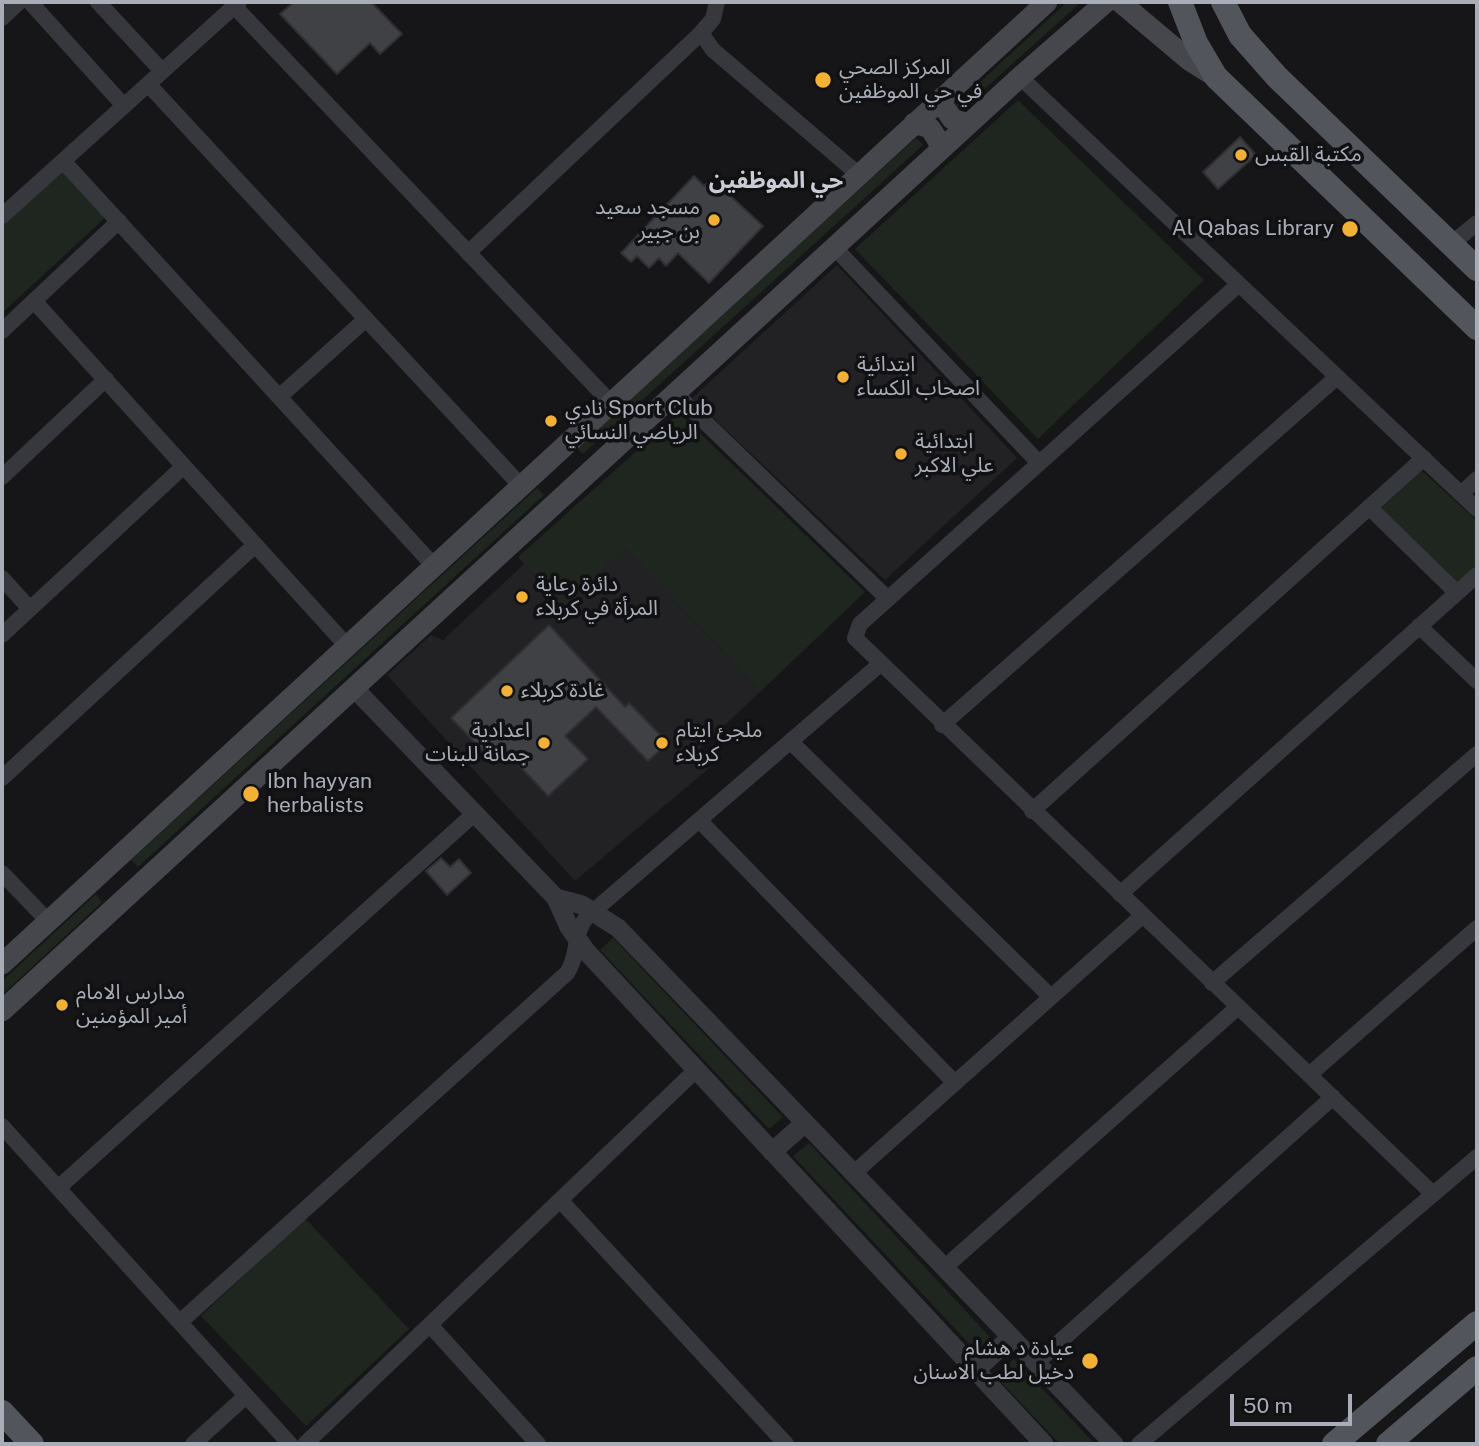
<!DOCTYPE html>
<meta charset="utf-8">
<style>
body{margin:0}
#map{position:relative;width:1479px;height:1446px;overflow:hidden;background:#161618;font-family:"Public Sans",sans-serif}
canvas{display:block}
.frame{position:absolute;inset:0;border:4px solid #a8adb8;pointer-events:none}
.scale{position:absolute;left:1230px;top:1394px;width:122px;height:32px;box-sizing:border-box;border:4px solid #a8adb8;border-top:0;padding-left:9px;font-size:21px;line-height:24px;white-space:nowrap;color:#a8adb8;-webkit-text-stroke:5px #111113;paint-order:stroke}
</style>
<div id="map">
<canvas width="1479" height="1446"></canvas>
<div class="frame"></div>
<div class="scale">50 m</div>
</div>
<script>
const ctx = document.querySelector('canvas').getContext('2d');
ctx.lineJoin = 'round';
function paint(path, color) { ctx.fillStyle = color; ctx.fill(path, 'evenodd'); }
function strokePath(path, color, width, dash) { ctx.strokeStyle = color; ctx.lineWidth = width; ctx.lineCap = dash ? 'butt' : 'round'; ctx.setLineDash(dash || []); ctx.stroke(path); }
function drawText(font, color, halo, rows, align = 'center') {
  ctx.font = font + ' "Public Sans","Noto Sans Arabic",sans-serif'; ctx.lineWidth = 7; ctx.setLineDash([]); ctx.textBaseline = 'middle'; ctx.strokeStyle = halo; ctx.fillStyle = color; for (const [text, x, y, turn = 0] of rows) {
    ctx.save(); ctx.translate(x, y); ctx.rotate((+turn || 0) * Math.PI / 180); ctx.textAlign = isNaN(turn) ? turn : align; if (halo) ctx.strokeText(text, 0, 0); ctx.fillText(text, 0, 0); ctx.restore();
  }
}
const built = new Path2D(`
 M837,265L1017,458L885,580L692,398Z
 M625,549L761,691L695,753L708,769L575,881L387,675L431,635L443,640L524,564L563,607Z`);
const green = new Path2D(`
 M1067,2H1081L958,113L954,106Z
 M1018,100L1204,280L1038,439L855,249Z
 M916,138L923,145L583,454L576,447Z
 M63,169L107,216L2,313V226Z
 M679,413L865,592L761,691L625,549L563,607L518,557Z
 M1422,471L1477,521V565L1457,583L1381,508Z
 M537,488L544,495L138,867L131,860Z
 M96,894L102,902L2,995V981Z
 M613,938L783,1117L769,1129L600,950Z
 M809,1143L990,1337L976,1351L793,1156Z
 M305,1218L409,1329L306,1426L201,1316Z
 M1014,1359L1095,1444H1060L995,1376Z`);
const building = new Path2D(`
 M294,2H371L402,34L380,54L370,43L337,74L280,14Z
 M1240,137L1256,155L1218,189L1203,172Z
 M694,176L704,186L708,182L721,195L725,191L763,226L709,283L678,253L666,266L659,258L649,268L637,256L631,262L621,253Z
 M549,625L625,707L629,703L668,743L648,761L596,707L565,736L588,759L548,796L501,746L489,757L451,718Z
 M441,858L450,867L459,859L471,873L447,895L426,871Z`);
const minor = new Path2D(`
 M30,2L124,106
 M98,2L162,71
 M717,2L713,19L701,33L713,50L858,174
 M234,6L611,403
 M2,18L19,2
 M1020,77L1477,509
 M148,84L521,486
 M63,161L434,566
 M2,216L239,2
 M1451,244L1477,223
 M834,247L1039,463
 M468,253L701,33
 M1239,284L860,624L855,638L1433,1194
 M34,301L347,646
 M2,331L119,221
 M675,393L888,599
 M279,397L366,319
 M2,477L106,379
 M1461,494L1477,479
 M1369,507L1457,593
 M2,578L30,609
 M1419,626L1477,681
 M2,635L184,466
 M942,725L1337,377
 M791,742L1051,997
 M2,778L255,545
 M1032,811L1424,458
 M700,821L955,1083
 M2,873L48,921
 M1120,894L1477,575
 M1212,983L1477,754
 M1309,1075L1477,928
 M2,1126L290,1444
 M854,1173L1142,916
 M58,1188L474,814
 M560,1200L786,1444
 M944,1268L1238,1007
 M180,1322L567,973C580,954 572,931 589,915L879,665
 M430,1325L538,1444
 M1036,1363L1333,1097
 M193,1444L246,1396
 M305,1444L696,1070
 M1139,1444L1477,1157`);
const tertiary = new Path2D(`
 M354,688L556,898L569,927L586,951L1044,1444
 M556,898L582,905L618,928L1114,1444
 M772,1152L805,1123
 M975,1371L1011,1337`);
const secondary = new Path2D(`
 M1120,2L1189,60L1216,77
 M943,97V105L952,119L968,124
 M914,123L930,128L939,142V150
 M2,964L1047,2
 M2,1011L1020,77L1106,2`);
const primary = new Path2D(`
 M1180,2L1196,43L1216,77L1477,328
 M1223,2L1240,35L1277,77L1477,269
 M2,1412L32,1444
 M1334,1444L1477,1323
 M1388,1444L1477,1368`);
const markers = [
 [823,80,9,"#f2b134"],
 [1241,155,7,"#f2b134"],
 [714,220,7,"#f2b134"],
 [1350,229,9,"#f2b134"],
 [843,377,7,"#f2b134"],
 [551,421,7,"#f2b134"],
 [901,454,7,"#f2b134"],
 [522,597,7,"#f2b134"],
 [507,691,7,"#f2b134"],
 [544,743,7,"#f2b134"],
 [662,743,7,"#f2b134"],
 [251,794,9,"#f2b134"],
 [62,1005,7,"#f2b134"],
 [1090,1361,9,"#f2b134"]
];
const poiNames = [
 ["المركز الصحي",839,68],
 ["في حي الموظفين",839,92],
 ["مكتبة القبس",1255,155],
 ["مسجد سعيد",700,208,"right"],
 ["بن جبير",700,232,"right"],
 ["Al Qabas Library",1334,229,"right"],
 ["ابتدائية",857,365],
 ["اصحاب الكساء",857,389],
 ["نادي Sport Club",565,409],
 ["الرياضي النسائي",565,433],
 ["ابتدائية",915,442],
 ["علي الاكبر",915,466],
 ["دائرة رعاية",536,585],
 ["المرأة في كربلاء",536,609],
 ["غادة كربلاء",521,691],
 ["اعدادية",530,731,"right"],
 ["جمانة للبنات",530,755,"right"],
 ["ملجئ ايتام",676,731],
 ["كربلاء",676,755],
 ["Ibn hayyan",267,782],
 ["herbalists",267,806],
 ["مدارس الامام",76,993],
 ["أمير المؤمنين",76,1017],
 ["عيادة د هشام",1074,1349,"right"],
 ["دخيل لطب الاسنان",1074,1373,"right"]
];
const neighbourhoodNames = [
 ["حي الموظفين",776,181]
];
paint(built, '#222225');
paint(green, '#1e261f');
paint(building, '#404145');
strokePath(building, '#303034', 2);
strokePath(minor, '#37383d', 16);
strokePath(tertiary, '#37383d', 19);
strokePath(secondary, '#45474d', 21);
strokePath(primary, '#53555c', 24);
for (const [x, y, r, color] of markers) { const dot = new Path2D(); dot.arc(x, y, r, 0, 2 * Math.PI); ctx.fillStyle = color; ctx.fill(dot); strokePath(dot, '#111113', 2.5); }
drawText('21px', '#a8adb8', '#111113', poiNames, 'left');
drawText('bold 23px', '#c9ccd4', '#111113', neighbourhoodNames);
</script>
